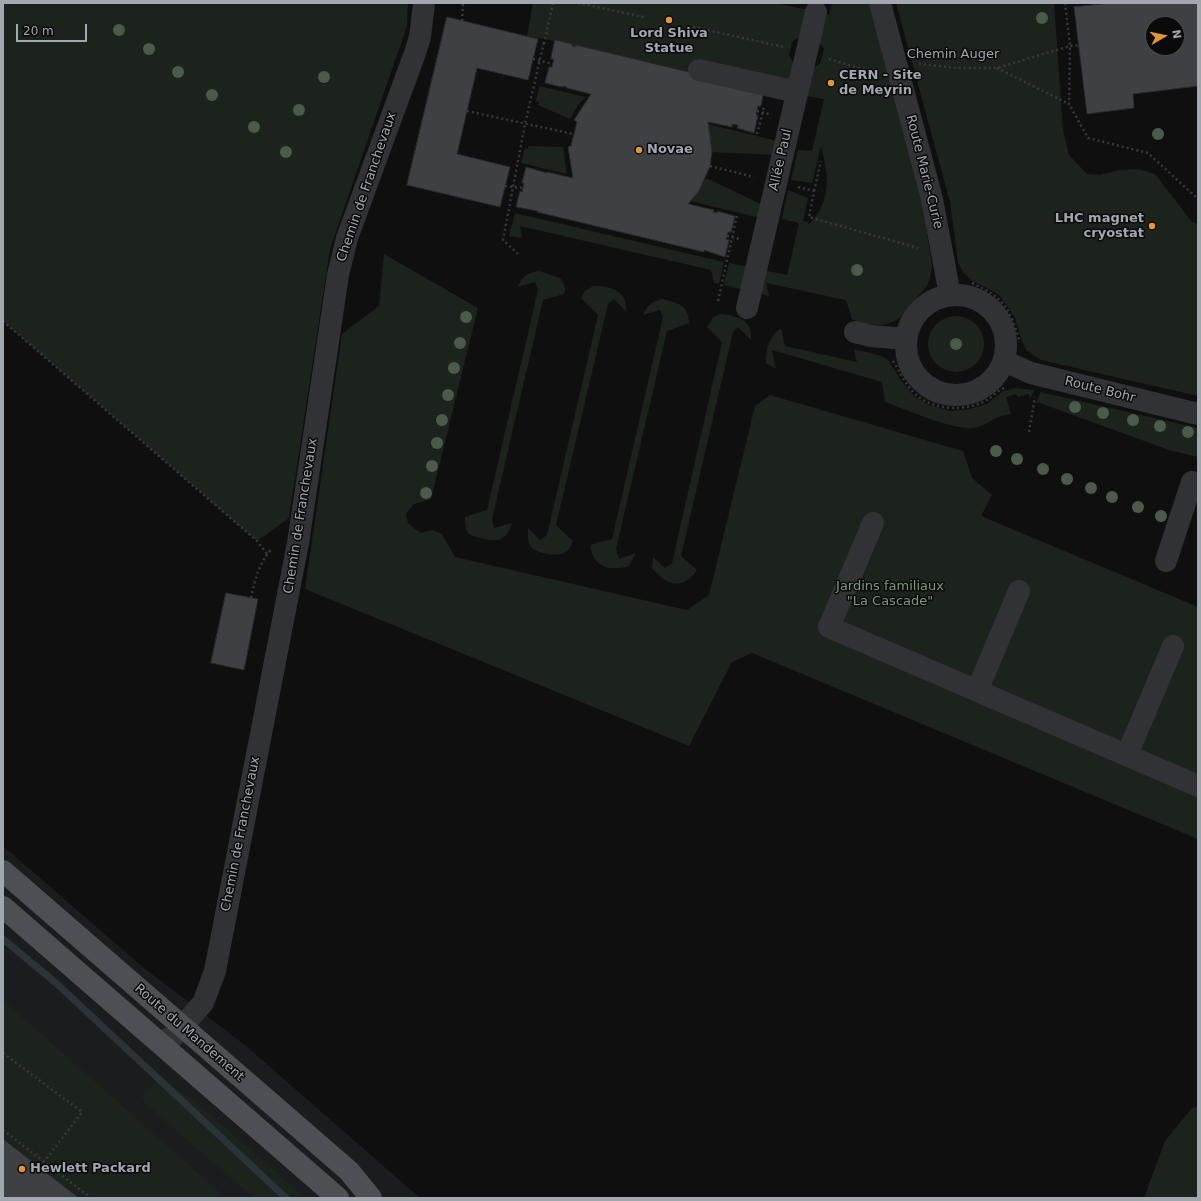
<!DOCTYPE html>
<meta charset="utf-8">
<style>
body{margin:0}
#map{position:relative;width:1201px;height:1201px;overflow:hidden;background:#0f0f10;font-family:"DejaVu Sans",sans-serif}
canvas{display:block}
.frame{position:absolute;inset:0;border:4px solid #a2a8b0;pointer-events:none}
.north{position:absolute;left:1145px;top:16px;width:40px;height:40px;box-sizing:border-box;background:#0a0a0b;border:1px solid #47494d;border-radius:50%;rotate:81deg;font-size:11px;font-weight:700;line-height:16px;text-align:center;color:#a2a8b0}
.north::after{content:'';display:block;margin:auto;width:14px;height:18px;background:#e09538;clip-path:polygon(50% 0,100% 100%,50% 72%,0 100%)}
.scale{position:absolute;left:16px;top:24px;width:71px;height:18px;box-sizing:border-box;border:2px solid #a2a8b0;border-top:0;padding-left:5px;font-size:12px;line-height:14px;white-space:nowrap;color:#a2a8b0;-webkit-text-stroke:3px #0a0a0b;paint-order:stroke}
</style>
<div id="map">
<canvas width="1201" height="1201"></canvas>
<div class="frame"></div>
<div class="north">N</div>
<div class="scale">20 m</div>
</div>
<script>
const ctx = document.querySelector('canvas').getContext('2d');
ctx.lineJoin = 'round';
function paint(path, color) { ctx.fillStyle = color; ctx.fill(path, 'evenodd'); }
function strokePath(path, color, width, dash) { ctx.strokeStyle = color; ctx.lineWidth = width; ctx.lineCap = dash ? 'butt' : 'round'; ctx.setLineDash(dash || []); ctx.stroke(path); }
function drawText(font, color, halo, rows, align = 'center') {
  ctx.font = font + ' "DejaVu Sans",sans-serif'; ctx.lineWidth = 3; ctx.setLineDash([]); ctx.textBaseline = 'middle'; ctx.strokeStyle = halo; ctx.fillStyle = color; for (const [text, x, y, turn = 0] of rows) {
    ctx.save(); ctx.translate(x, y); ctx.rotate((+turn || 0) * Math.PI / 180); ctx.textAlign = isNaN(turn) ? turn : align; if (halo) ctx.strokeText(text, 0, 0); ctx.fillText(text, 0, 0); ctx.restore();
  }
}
const built = new Path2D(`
 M3,846L144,968L245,1045L420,1198H3Z`);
const green = new Path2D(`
 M3,3H408L407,26L330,249L289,518L257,541L3,321Z
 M533,3H775L808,10L802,35L792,42L789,55L795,67L789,93L741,84L576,45V47L572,46V44L527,36Z
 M832,3H869L921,194L932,266C930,285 926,288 914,301C910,306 907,312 902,316C888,328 867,327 852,319L846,300L766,283L769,296L758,293L763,270L787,275L799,223L782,219L788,190L808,198L803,221L808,222V225C832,203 829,175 821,146L812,183L791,180L798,150L812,151L824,99L804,96L809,70L820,64L824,49L816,37L822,14L829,15Z
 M896,3H1054L1063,130L1069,155L1087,174L1100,175L1119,170L1139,169L1155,174L1192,222L1198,224V396L1041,360L1026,350L1022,341L1015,318L1005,303L998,294L971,280L963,272L958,262L950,202Z
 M539,86L586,97L578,105L570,119L538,105L539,102L536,101Z
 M707,124L778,141L775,155L712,152Z
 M528,146L563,147L567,174L521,163L525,148L528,149Z
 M706,178L763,205L760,218L691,201Z
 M515,213L724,262L719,284L714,283L711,270L520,226L522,238L509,236Z
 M384,254L478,308L431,499L414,504L406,514L408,523L420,533L433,530L442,534L455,557L687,610L709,595L755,406L770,395L963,451L972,478L992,495L981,516L1198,607V839L752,653L732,662L689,746L305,589L342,334L379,306Z
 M729,263L749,267L744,290L724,285Z
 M539,271L560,278C563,282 567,288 564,294L543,300L492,519L494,528L512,523C506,542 497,542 480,538C476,537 471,536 468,533C465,529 465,522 465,517L487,510L538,290L535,282L518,287C522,276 527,273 539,271Z
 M593,286C612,286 628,291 626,312L614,299L608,304L556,525L573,541C571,546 569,551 564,553C556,557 536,553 531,547C527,542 528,534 528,528L540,540L547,535L598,315L581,298L585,291Z
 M662,299C678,303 689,305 689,323L667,331L616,549L619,559L636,553L629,566C610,572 593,567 590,545L612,539L663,317L660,310L643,315C647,306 652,301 662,299Z
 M721,314C738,316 753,320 751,340L738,327L733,332L681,556L697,570C683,591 666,585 652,568L653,557L665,568L672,563L722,342L707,327L713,317Z
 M928 344a28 28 0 1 1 56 0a28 28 0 1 1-56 0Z
 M781,328L785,346L857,362L854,349L882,356L889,361L900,379L914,396L929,405L951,411L970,409L987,404L1003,391L1016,388L1034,390L1030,399L1029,394L1018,397L1016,394L1006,397L1011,414C997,414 987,426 974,428C951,430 908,410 885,402L882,382L772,350L776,369L766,363C766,348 769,336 781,328Z
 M1040,392L1198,428V457L1169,450L1037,402Z
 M3,1000L22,1017L226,1198H79L3,1139Z
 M160,1078L193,1100L306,1198H254L145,1103L142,1096Z
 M1198,1107V1198H1144L1165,1141L1192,1108Z`);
const stream = new Path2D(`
 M3,939L56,983L286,1198`);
const building = new Path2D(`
 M1112,3H1198V86L1133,94L1134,108L1087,114L1074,7ZM1153,24H1177V48H1153Z
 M447,17L538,39L528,80L477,68L457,154L510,167L500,207L407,185Z
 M555,40L572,44V46L576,47V45L764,90L761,106H758L756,115H758L754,133L737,128L738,125L732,124V127L708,122L712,152L710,166L699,191L688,204L714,210L713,212L717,213V211L735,216L731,232H728L727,236L726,239L729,240L725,257L704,250V252L537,212L538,211L516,207L520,191L522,192L524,183H522L526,167L547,173V172L573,178L568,147L571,146L577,122L574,120L591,94L567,88V87L563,86L562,87L545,83L549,67H552L554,59H551Z
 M226,593L258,599L244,670L211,663Z
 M3,1139L79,1198H3Z`);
const path = new Path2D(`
 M578,3L644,17
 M1065,3L1070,46L1069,104L1088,138L1148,153L1198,199
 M462,21L463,3
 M693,27L784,47
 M544,44L553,3
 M533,59L553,64
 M829,59L862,69L875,70
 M919,64L959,68H997L1070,46L1079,45
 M997,68L1069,104
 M467,111L573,134
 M757,111L769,114
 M757,134L764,107
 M710,166L754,177
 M505,186L523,188
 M798,187L814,191L809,217L918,248
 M814,191L821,161
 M727,236L740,239
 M518,254L503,240L525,124L544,42
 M972,283C1006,299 1009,308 1020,342
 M718,301L737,215
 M3,321L257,541L267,554
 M893,361C900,372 905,384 915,394C933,410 964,412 985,401C992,398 997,390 1005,388
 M1029,432L1035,397
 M251,598C255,578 259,564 272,548
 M3,1053L82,1112L44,1162
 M3,1130L91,1198`);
const minor = new Path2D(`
 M880,3L932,199L950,295
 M699,70L797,92
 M906 345a50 50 0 1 1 100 0a50 50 0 1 1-100 0Z
 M747,308L816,12
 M855,332L871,336L906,339
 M1004,361L1031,373L1198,414
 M873,523L829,627L1198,786
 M1166,561L1192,482
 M977,691L1019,591
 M1127,755L1173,646
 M159,1042L173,1037L203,1003L215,971L298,543L338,275L347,238L415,53L420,37L424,3`);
const major = new Path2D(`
 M3,871L349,1171L371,1198
 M3,907L338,1198`);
const trees = [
 [1042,18],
 [119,30],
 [149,49],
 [178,72],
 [324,77],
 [212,95],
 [299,110],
 [254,127],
 [1158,134],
 [286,152],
 [857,270],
 [466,317],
 [460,343],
 [956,344],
 [454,368],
 [448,395],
 [1075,407],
 [1103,413],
 [442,420],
 [1133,420],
 [1160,426],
 [1188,432],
 [437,443],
 [996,451],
 [1017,459],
 [432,466],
 [1043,469],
 [1067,479],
 [1091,488],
 [426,493],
 [1112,497],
 [1138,507],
 [1161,516]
];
const markers = [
 [669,20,4,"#e09538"],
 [831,83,4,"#e09538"],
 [639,150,4,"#e09538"],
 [1152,226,4,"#e09538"],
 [22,1169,4,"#e09538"]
];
const poiNames = [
 ["Lord Shiva",669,34,"center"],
 ["Statue",669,49,"center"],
 ["CERN - Site",839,76],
 ["de Meyrin",839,91],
 ["Novae",647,150],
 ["LHC magnet",1144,219,"right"],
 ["cryostat",1144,234,"right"],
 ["Hewlett Packard",30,1169]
];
const streetNames = [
 ["Chemin Auger",953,55],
 ["Allée Paul",781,160,-77],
 ["Route Marie-Curie",924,172,76],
 ["Chemin de Franchevaux",367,187,-71],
 ["Route Bohr",1100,390,14],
 ["Chemin de Franchevaux",301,516,-81],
 ["Chemin de Franchevaux",241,834,-79],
 ["Route du Mandement",189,1033,41]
];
const parkNames = [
 ["Jardins familiaux",890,587],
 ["\"La Cascade\"",890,602]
];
paint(built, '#1b1c1d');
paint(green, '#1c231c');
strokePath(stream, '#2a3338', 7);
paint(building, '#3e4043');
strokePath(building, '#292a2c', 1);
strokePath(path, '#37393c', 2.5, [2, 3]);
strokePath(minor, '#313235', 22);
strokePath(major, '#4d4f54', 22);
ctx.fillStyle = '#4a5b4a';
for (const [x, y] of trees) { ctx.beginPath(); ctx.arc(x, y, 6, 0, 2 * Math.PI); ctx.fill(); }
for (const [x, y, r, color] of markers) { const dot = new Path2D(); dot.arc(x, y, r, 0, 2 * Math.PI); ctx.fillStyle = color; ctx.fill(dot); strokePath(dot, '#0a0a0b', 1.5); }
drawText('bold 13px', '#a2a8b0', '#0a0a0b', poiNames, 'left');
drawText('13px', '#a2a8b0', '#0a0a0b', streetNames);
drawText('13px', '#7b9a7a', '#0a0a0b', parkNames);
</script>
